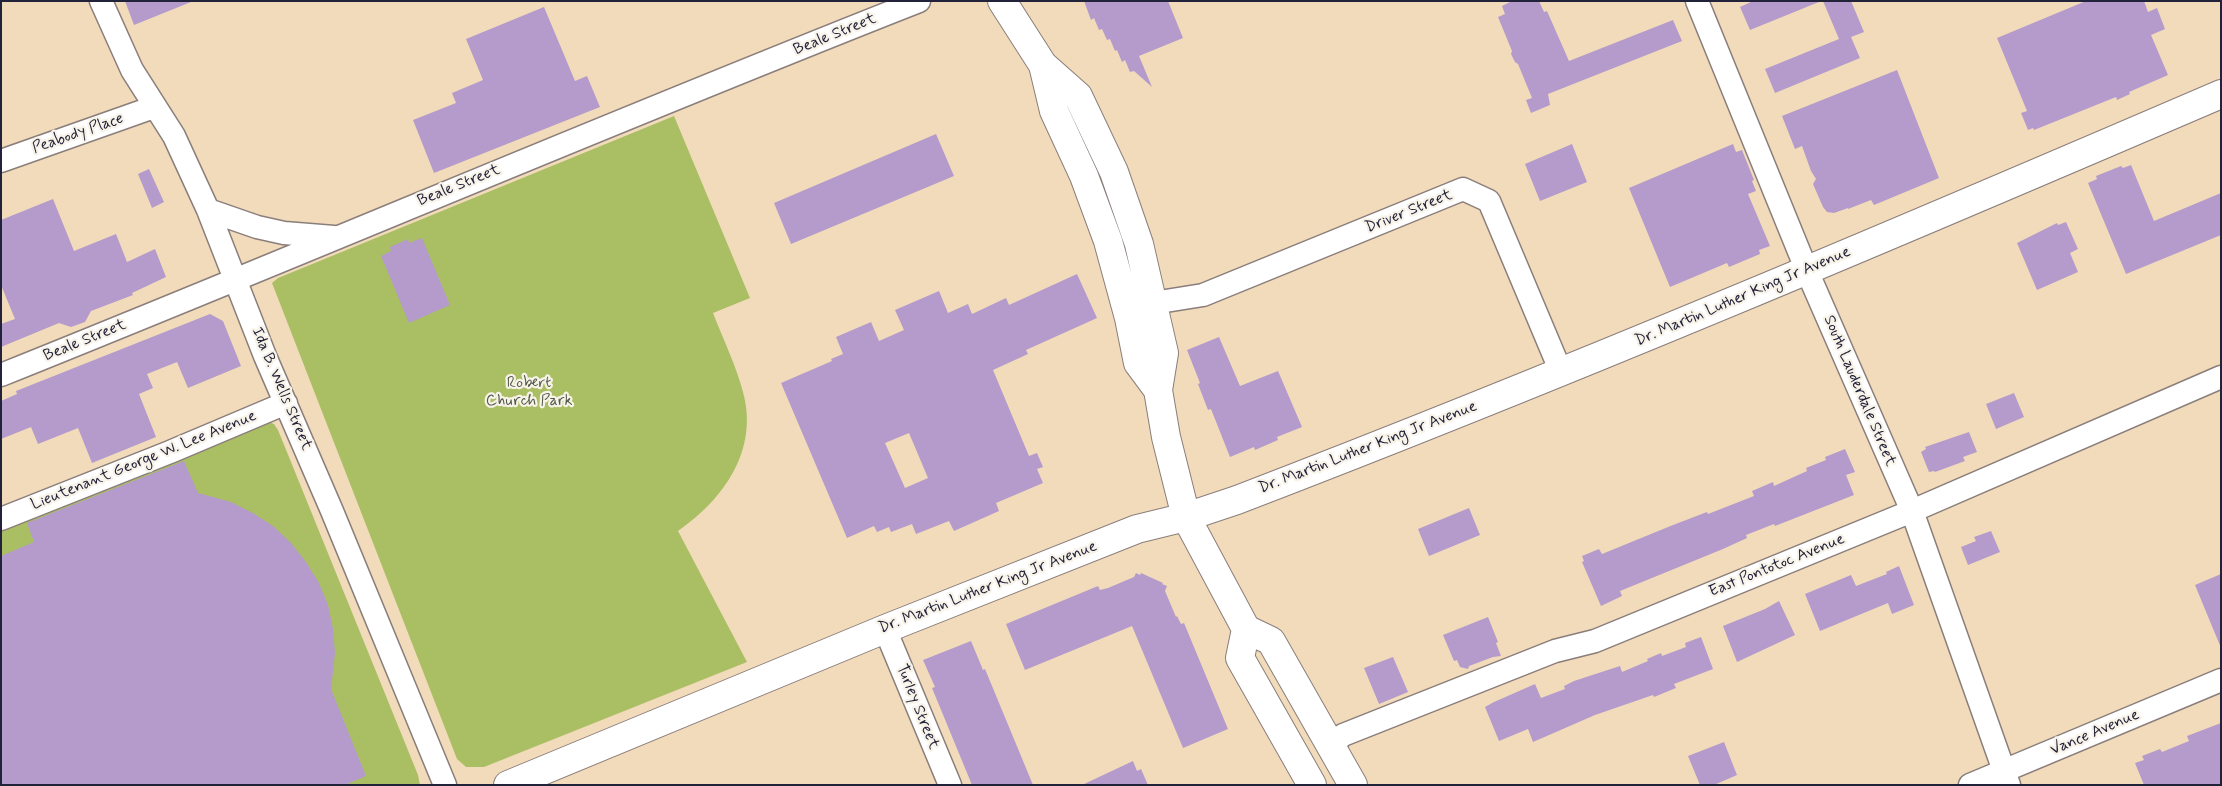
<!DOCTYPE html>
<style>
body{margin:0}
#map{position:relative;width:2222px;height:786px;overflow:hidden;background:#f2dbbb;font-family:Mynerve,sans-serif}
canvas{display:block}
.frame{position:absolute;inset:0;border:2px solid #22223b;pointer-events:none}
</style>
<div id="map">
<canvas width="2222" height="786"></canvas>
<div class="frame"></div>
</div>
<script>
const ctx = document.querySelector('canvas').getContext('2d');
ctx.lineJoin = 'round';
function paint(path, color) { ctx.fillStyle = color; ctx.fill(path, 'evenodd'); }
function strokePath(path, color, width, dash) { ctx.strokeStyle = color; ctx.lineWidth = width; ctx.lineCap = dash ? 'butt' : 'round'; ctx.setLineDash(dash || []); ctx.stroke(path); }
function drawText(font, color, halo, rows, align = 'center') {
  ctx.font = font + ' Mynerve,sans-serif'; ctx.lineWidth = 4.5; ctx.setLineDash([]); ctx.textBaseline = 'middle'; ctx.strokeStyle = halo; ctx.fillStyle = color; for (const [text, x, y, turn = 0] of rows) {
    ctx.save(); ctx.translate(x, y); ctx.rotate((+turn || 0) * Math.PI / 180); ctx.textAlign = isNaN(turn) ? turn : align; if (halo) ctx.strokeText(text, 0, 0); ctx.fillText(text, 0, 0); ctx.restore();
  }
}
const green = new Path2D(`
 M674,116L750,298L713,313C723,339 736,365 743,392C759,450 724,499 678,531L747,662L484,767H466L457,759L272,283L278,278Z
 M264,420L274,424L278,430L418,775L420,785H1V527Z`);
const building = new Path2D(`
 M125,1H191V2L134,25Z
 M1084,1H1168L1183,38L1139,56L1152,87L1134,71L1130,72L1125,60L1122,62L1117,50L1115,51L1110,39L1107,40L1102,29L1099,30L1094,18L1091,20Z
 M1512,1H1539L1544,12L1547,11L1569,61L1673,20L1682,41L1548,94L1550,105L1531,113L1526,100L1532,98L1518,64L1515,62L1511,54L1512,51L1498,17L1505,14L1502,6Z
 M1753,1H1819V2L1750,30L1740,7Z
 M1823,1H1851L1864,32L1851,37L1860,58L1775,93L1765,69L1839,39Z
 M2086,1H2144L2148,12L2157,8L2165,29L2151,35L2168,75L2129,92L2130,94L2117,100L2116,97L2034,130L2033,128L2028,130L2021,113L2027,111L1997,38Z
 M544,7L575,81L587,76L600,107L434,173L413,120L456,103L452,93L483,80L466,39Z
 M1897,70L1939,178L1874,205L1871,200L1848,209V208L1834,213L1827,212L1823,207L1813,184L1816,179L1811,171L1802,146L1795,149L1782,116Z
 M936,134L954,176L791,244L774,203Z
 M1572,144L1587,182L1540,201L1525,164Z
 M1733,144L1736,152L1742,150L1754,180L1752,181L1756,191L1748,194L1770,246L1759,250L1760,254L1729,267L1727,263L1670,287L1629,188Z
 M2131,165L2154,221L2221,193V235L2126,274L2088,183L2097,179L2096,176L2121,166L2123,168Z
 M149,169L164,202L152,208L138,174Z
 M53,199L74,251L116,234L127,262L155,249L166,277L132,293L133,295L91,311L85,322L71,327L59,323L1,347V324L15,319L1,285V220Z
 M2066,222L2078,249L2070,253L2078,272L2037,290L2017,243L2057,223L2058,225Z
 M422,238L450,305L409,323L381,256L391,251L390,247L408,239L409,243Z
 M1077,274L1097,318L1026,350L1028,354L993,370L1029,456L1037,453L1043,467L1037,469L1043,483L996,503L999,511L954,531L949,521L916,534L912,524L891,532L889,527L877,532L874,526L847,538L781,383L832,361L831,359L843,354L836,337L871,322L879,341L904,330L895,310L939,291L948,313L968,304L972,314L1006,298L1009,305ZM909,433L928,478L905,488L885,443Z
 M210,314L223,321L241,366L188,388L177,362L147,374L153,388L139,394L156,437L92,463L78,428L38,444L31,427L1,439V401L17,394L16,391Z
 M1219,337L1240,386L1278,371L1302,427L1277,437L1278,440L1255,450L1254,447L1230,457L1211,409L1208,410L1198,384L1200,383L1187,350Z
 M2014,393L2024,417L1996,429L1986,404Z
 M1969,432L1977,452L1963,457L1965,461L1935,472L1934,471L1929,472L1921,452L1926,449L1925,447Z
 M1845,449L1855,472L1846,475L1854,495L1775,526L1774,524L1746,535L1747,538L1723,549L1620,591L1622,596L1601,606L1582,562L1584,561L1582,556L1599,549L1602,554L1673,525L1707,512L1708,514L1754,496L1752,491L1773,482L1774,486L1807,471L1806,468L1826,460L1825,457Z
 M184,461L198,493L231,502L253,513L273,526L291,543L306,562L319,583L328,605L333,629L335,653L331,689L366,776L345,785H1V556L34,542L27,523Z
 M1469,508L1480,535L1429,556L1418,529Z
 M1991,531L2000,552L1968,565L1961,547L1976,541L1974,537Z
 M1899,566L1914,605L1892,614L1888,603L1820,631L1805,594L1851,575L1856,586L1887,574L1886,572Z
 M1136,573L1140,575L1141,573L1163,583L1162,584L1167,586L1165,591L1176,617L1177,616L1181,624L1184,623L1228,729L1183,748L1132,626L1025,670L1006,624L1098,586L1100,590L1108,588L1134,577Z
 M2221,574V648L2195,585Z
 M1779,601L1795,635L1737,662L1723,626L1765,609Z
 M1488,617L1498,642L1496,643L1501,656L1493,657L1469,666L1468,669L1460,667L1457,660L1454,661L1443,635Z
 M1701,637L1713,669L1674,684L1676,688L1654,697L1653,695L1595,715L1533,742L1528,729L1499,741L1485,707L1494,702L1535,684L1541,698L1565,689L1564,686L1574,681L1620,666L1622,672L1648,661L1647,659L1661,653L1662,656L1686,647L1685,643Z
 M971,641L983,670L985,669L1033,785H972L932,688L935,687L923,660Z
 M1393,657L1408,692L1379,704L1364,668Z
 M2221,723V785H2144L2135,763L2144,760L2142,756L2160,749L2162,752L2189,741L2187,736Z
 M1724,742L1737,775L1714,785H1700L1688,756Z
 M1133,761L1137,771L1141,769L1148,785H1082Z`);
const minor = new Path2D(`
 M101,1L132,70L174,136L208,210L265,356L332,511L445,785
 M1697,1L1807,271L1912,511L2009,785
 M1,161L154,107
 M208,210L257,227L284,233L334,237
 M1153,303L1203,295L1463,189L1489,201L1561,372
 M1,375C308,252 611,122 919,1
 M1,519L170,452L286,403
 M885,629L950,785
 M1331,746L1343,735L1555,651L1595,641L1912,511L2221,377
 M1970,785L2221,680`);
const major = new Path2D(`
 M1002,1L1043,65L1078,96L1114,172L1139,244L1164,353L1158,390L1166,437L1186,517L1246,629L1271,641L1353,785
 M1043,65L1054,111L1084,176L1108,241L1129,318L1138,363L1158,390
 M1246,629L1240,658L1312,785
 M508,785L885,629L1137,529L1186,517L1237,500C1568,373 1895,234 2221,94`);
const streetNames = [
 ["Beale Street",835,35,-22],
 ["Peabody Place",78,134,-19],
 ["Beale Street",459,186,-22],
 ["Driver Street",1409,212,-22],
 ["Dr. Martin Luther King Jr Avenue",1743,297,-23],
 ["Beale Street",85,341,-22],
 ["Ida B. Wells Street",281,389,67],
 ["South Lauderdale Street",1859,391,67],
 ["Dr. Martin Luther King Jr Avenue",1368,448,-21],
 ["Lieutenant George W. Lee Avenue",144,461,-22],
 ["East Pontotoc Avenue",1777,566,-22],
 ["Dr. Martin Luther King Jr Avenue",988,588,-21],
 ["Turley Street",917,707,68],
 ["Vance Avenue",2095,733,-23]
];
const parkNames = [
 ["Robert",529,384],
 ["Church Park",529,402]
];
paint(green, '#aabf63');
paint(building, '#b49bcb');
strokePath(minor, '#8a7e7b', 25);
strokePath(major, '#8a7e7b', 30);
strokePath(minor, '#fff', 22);
strokePath(major, '#fff', 28);
drawText('16px', '#22223b', '#f7f3e8', streetNames);
drawText('16px', '#525949', '#f7f3e8', parkNames);
</script>
